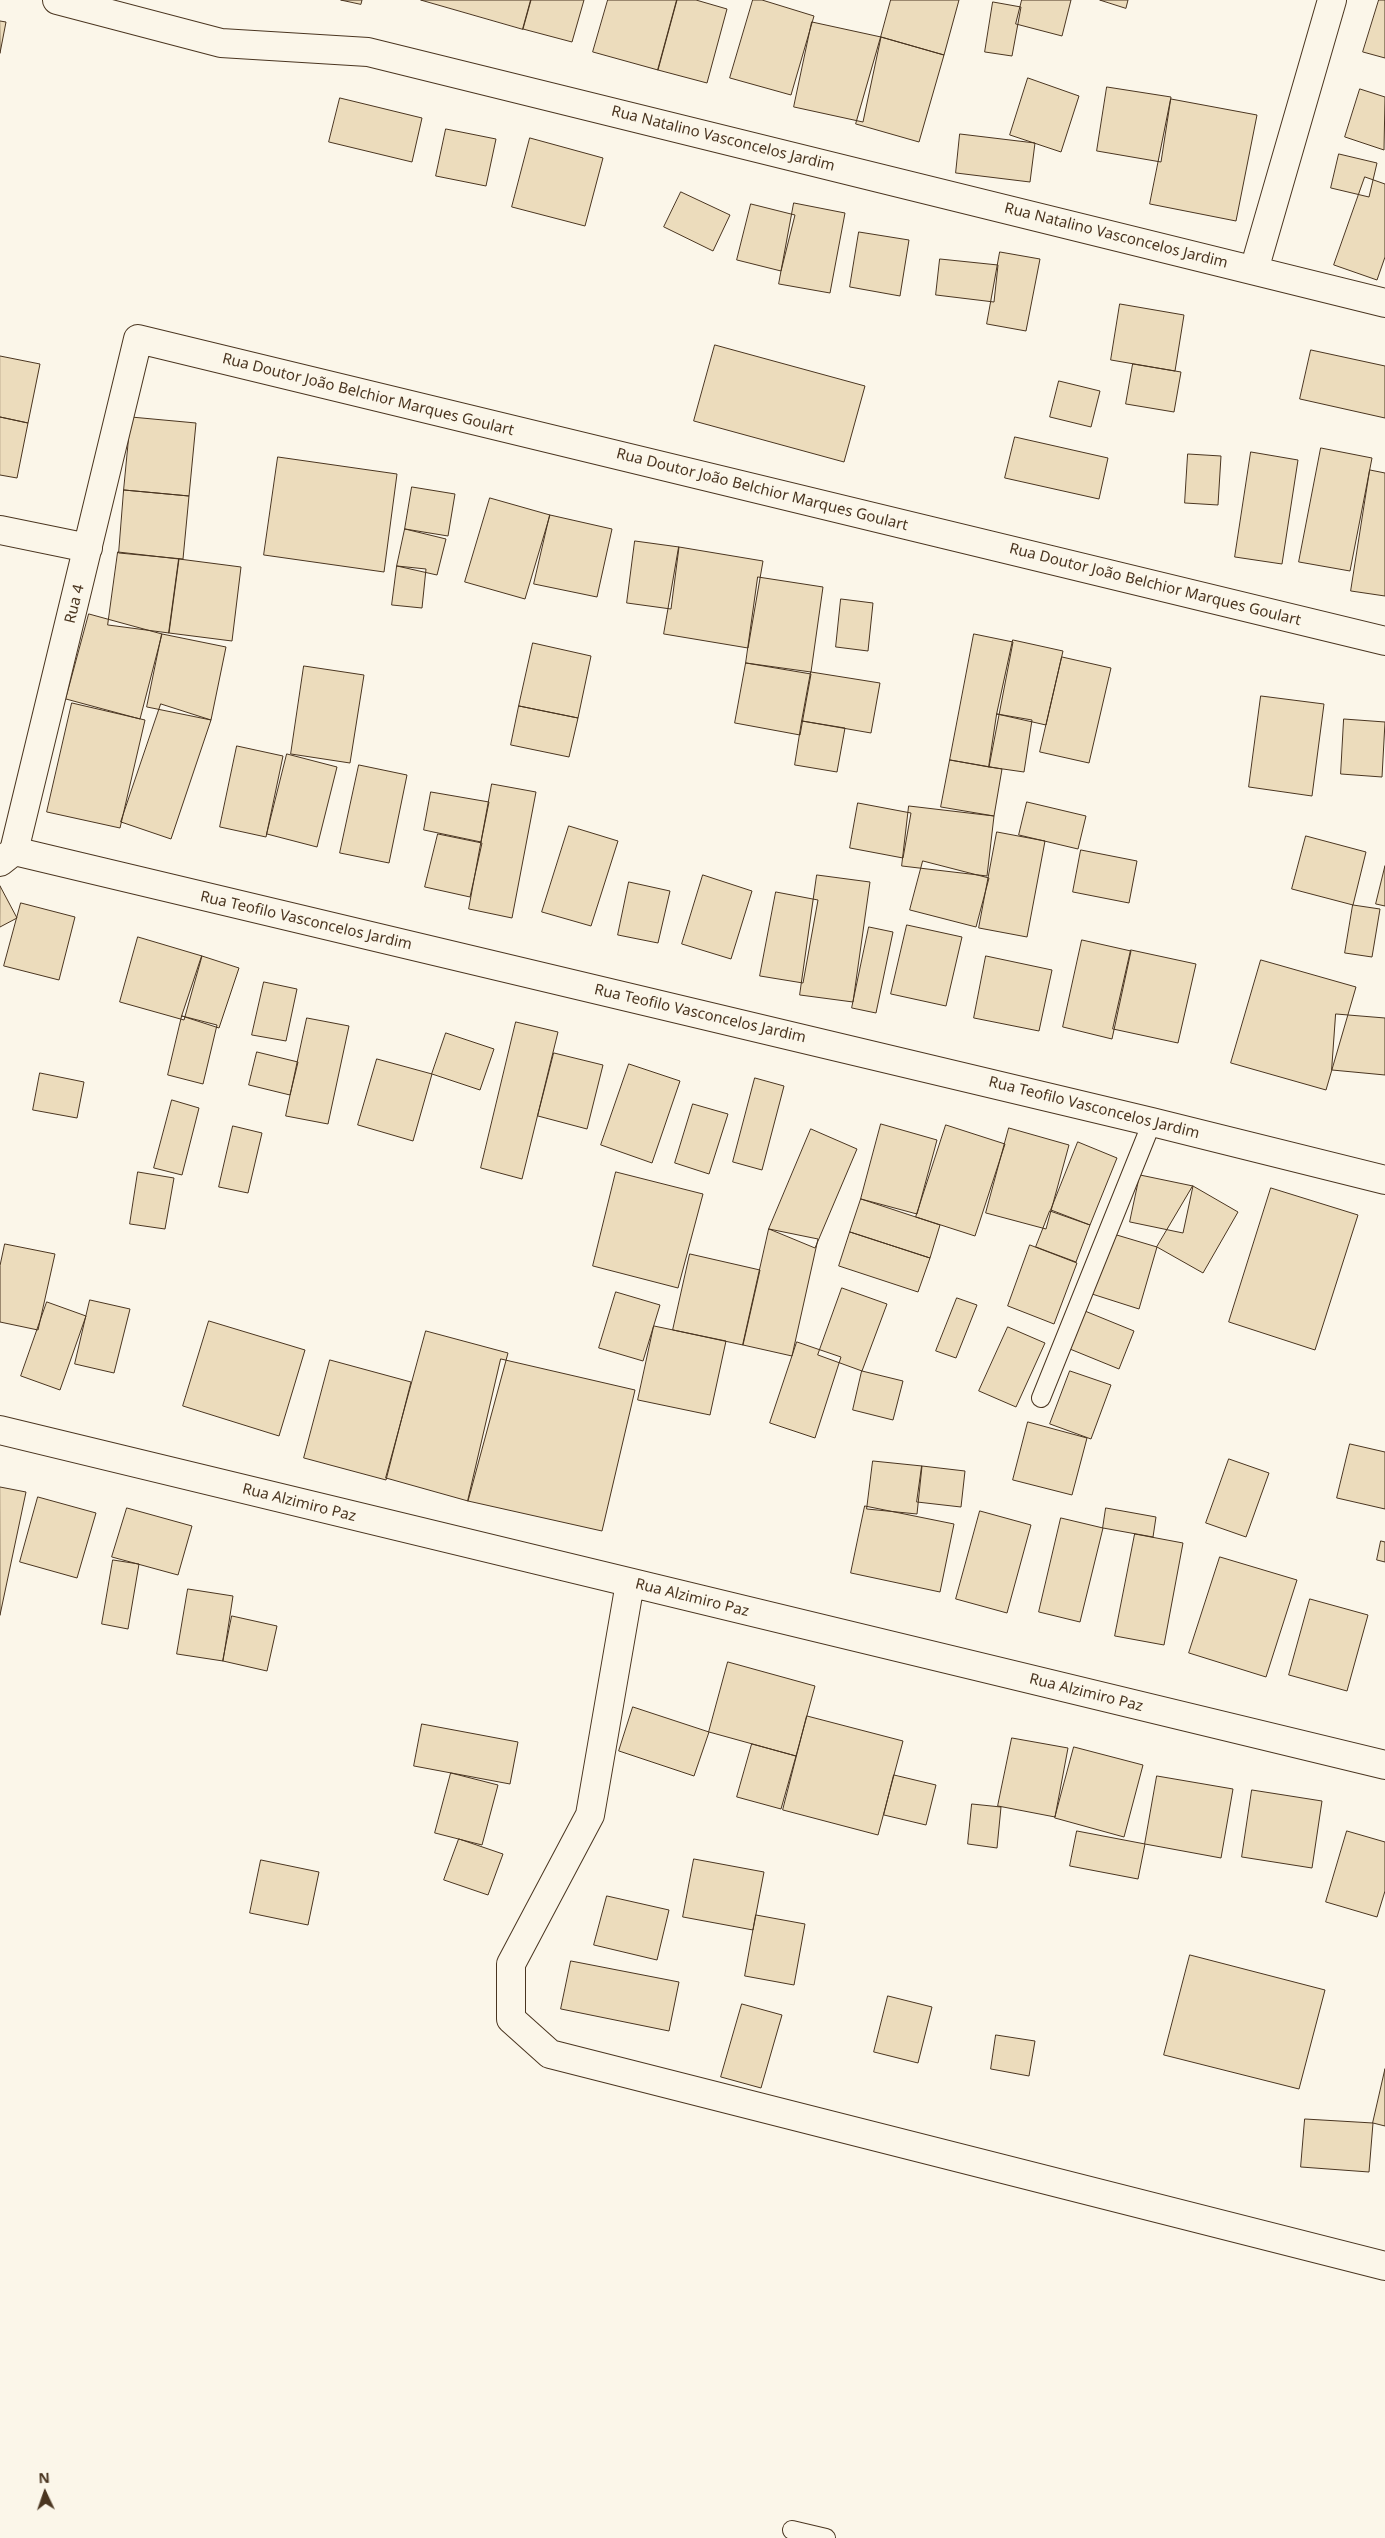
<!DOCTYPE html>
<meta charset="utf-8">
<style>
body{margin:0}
#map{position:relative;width:1385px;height:2538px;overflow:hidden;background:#fbf6e9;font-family:"Noto Sans",sans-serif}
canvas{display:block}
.north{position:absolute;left:20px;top:2468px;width:50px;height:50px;-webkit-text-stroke:4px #fbf6e9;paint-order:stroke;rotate:357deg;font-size:14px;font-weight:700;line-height:20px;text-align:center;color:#4a3520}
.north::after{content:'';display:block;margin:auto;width:18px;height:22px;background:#4a3520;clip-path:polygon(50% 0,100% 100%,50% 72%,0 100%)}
</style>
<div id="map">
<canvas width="1385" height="2538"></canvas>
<div class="north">N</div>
</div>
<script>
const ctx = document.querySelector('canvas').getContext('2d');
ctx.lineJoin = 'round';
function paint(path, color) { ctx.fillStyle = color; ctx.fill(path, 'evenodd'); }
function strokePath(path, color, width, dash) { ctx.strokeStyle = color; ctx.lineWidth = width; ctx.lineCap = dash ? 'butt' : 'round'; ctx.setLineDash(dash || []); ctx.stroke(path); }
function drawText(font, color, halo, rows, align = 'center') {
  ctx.font = font + ' "Noto Sans",sans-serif'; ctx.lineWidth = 4; ctx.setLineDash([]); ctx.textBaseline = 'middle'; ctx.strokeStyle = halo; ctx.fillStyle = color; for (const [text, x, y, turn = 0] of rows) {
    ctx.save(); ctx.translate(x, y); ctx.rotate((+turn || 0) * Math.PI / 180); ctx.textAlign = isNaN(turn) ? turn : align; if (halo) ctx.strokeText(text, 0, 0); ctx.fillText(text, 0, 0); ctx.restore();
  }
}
const building = new Path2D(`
 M341,0H362L361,4Z
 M421,0H531L523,29Z
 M531,0H584L572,42L523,29Z
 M608,0H677L658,70L593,52Z
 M677,0H696L727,9L707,83L658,70Z
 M753,0H762L814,16L791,95L730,78Z
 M891,0H959L944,55L881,37Z
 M1022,0H1071L1062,36L1016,24Z
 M1100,0H1128L1126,8Z
 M1379,0H1385V58L1363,52Z
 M993,2L1021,7L1012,56L985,52Z
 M0,21L6,22L0,53Z
 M812,22L881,37L863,122L794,107Z
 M881,37L944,55L919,142L856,124Z
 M1028,78L1079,96L1061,152L1010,135Z
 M1107,87L1171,97L1161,162L1097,151Z
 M1360,89L1385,97L1384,150L1345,137Z
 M340,98L422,118L412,162L329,142Z
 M1171,99L1257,115L1236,221L1150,204Z
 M446,129L496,139L486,186L436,176Z
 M960,134L1035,143L1030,182L956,173Z
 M530,138L603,158L585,226L512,207Z
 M1339,154L1377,163L1369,197L1331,188Z
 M1365,177L1385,184V257L1377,280L1334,265Z
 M681,192L730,215L713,251L664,227Z
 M794,203L845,213L830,293L779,284Z
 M751,204L795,215L781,271L737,260Z
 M859,232L909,240L900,296L850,287Z
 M1000,252L1040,259L1026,331L987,324Z
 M940,259L998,265L994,302L936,295Z
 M1120,304L1184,315L1175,371L1111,360Z
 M715,345L865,386L844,462L694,421Z
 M1311,350L1385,366V418L1300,399Z
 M0,356L40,364L28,423L0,417Z
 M1133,364L1181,372L1174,412L1126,404Z
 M1059,381L1100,391L1091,427L1050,417Z
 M0,417L28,423L17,478L0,475Z
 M131,417L196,423L189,496L124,490Z
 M1015,437L1108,458L1099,499L1005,478Z
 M1321,448L1372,458L1350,571L1299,562Z
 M1251,452L1298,460L1282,564L1235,557Z
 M1188,454L1221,456L1218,505L1185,503Z
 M278,457L397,474L384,572L264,555Z
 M1370,470L1385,473V596L1351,591Z
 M412,487L455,494L448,536L405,529Z
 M124,490L189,496L183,559L119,553Z
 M490,498L550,515L525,599L465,582Z
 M550,515L612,529L597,597L534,584Z
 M405,529L446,539L437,575L397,566Z
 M635,541L679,547L671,609L627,603Z
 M679,547L763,561L748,648L664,634Z
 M118,552L179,559L169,633L108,625Z
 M179,559L241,567L232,641L169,633Z
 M397,566L426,569L422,608L392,605Z
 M758,577L823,587L811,672L746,663Z
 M841,599L873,603L868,651L836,647Z
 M89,614L162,634L140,719L66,699Z
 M162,634L226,647L211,720L147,707Z
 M974,634L1013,642L989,767L950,760Z
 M1013,640L1063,651L1046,725L997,714Z
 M533,643L591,656L578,718L519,706Z
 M1062,657L1111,668L1089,763L1040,752Z
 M746,663L811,674L800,735L735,723Z
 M304,666L364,675L350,763L291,754Z
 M811,672L880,683L871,733L802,721Z
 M1261,696L1324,704L1312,796L1249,787Z
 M72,703L145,720L120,828L47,812Z
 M161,704L211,720L171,839L121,822Z
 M519,706L578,718L569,757L511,745Z
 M997,714L1032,720L1024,772L989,767Z
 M1344,719L1385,722L1382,777L1341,774Z
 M802,721L845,728L837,772L795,765Z
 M237,746L283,756L266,837L220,827Z
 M287,754L337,767L317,847L267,834Z
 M950,760L1002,769L994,816L941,807Z
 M359,765L407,775L389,863L340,853Z
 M492,784L536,792L512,918L469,909Z
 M431,792L489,802L481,842L424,830Z
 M1027,802L1086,816L1078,849L1019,835Z
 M858,803L911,813L903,858L850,848Z
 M909,806L994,816L987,876L902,866Z
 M569,826L618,841L591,926L542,912Z
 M997,832L1045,841L1027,937L979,928Z
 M438,834L482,843L470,897L425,887Z
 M1306,836L1366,852L1353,905L1292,889Z
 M1081,850L1137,861L1129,903L1073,892Z
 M923,861L989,878L976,927L910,910Z
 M1385,866V906L1376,904Z
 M703,875L752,891L731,959L682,944Z
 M817,875L870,882L853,1002L800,995Z
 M629,882L670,891L658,943L618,935Z
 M0,886L17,918L0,927Z
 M776,892L818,900L803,983L760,976Z
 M21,903L75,917L59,980L4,966Z
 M1353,905L1380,909L1372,957L1345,953Z
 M907,925L962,937L946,1006L891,994Z
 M869,927L893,932L876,1013L852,1008Z
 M138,937L202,956L184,1020L120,1002Z
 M1082,940L1131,951L1112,1039L1063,1027Z
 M1131,950L1196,964L1178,1043L1113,1029Z
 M202,956L239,968L219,1028L182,1016Z
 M986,956L1052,970L1039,1031L974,1018Z
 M1261,960L1356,987L1326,1090L1231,1063Z
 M264,982L297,989L286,1041L252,1035Z
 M1336,1014L1385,1018V1075L1332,1070Z
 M182,1016L217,1025L203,1084L168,1075Z
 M307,1018L349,1026L328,1124L286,1116Z
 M516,1022L558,1032L522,1179L481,1168Z
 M446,1033L494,1049L480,1090L432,1074Z
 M257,1052L298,1062L290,1095L249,1085Z
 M554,1053L603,1065L587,1129L538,1116Z
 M377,1059L432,1074L413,1141L358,1125Z
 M629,1064L680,1081L652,1163L601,1145Z
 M40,1073L84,1082L77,1118L33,1110Z
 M755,1078L784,1086L762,1170L733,1162Z
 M172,1100L199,1108L182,1175L154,1168Z
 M693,1104L728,1114L709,1174L675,1163Z
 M881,1124L937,1140L917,1214L861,1199Z
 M946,1125L1005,1144L975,1236L916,1217Z
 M233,1126L262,1133L248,1193L219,1187Z
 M1009,1128L1069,1145L1046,1229L986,1213Z
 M811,1129L857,1149L815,1248L769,1229Z
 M1078,1142L1117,1158L1090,1225L1051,1210Z
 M138,1172L174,1178L165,1229L130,1224Z
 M616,1172L703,1194L678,1288L593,1266Z
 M1140,1175L1193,1186L1183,1233L1130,1222Z
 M1193,1186L1238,1212L1203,1273L1157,1247Z
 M1271,1188L1358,1215L1315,1350L1229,1322Z
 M861,1199L940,1225L930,1258L850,1232Z
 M1050,1211L1090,1225L1076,1262L1036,1247Z
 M769,1229L818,1239L792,1356L743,1345Z
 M850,1232L930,1258L918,1292L839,1266Z
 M1110,1233L1157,1247L1139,1309L1092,1294Z
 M5,1244L55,1254L38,1330L0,1322V1266Z
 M1030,1245L1077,1263L1054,1324L1008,1306Z
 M690,1254L760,1270L743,1345L673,1330Z
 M842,1288L887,1304L862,1371L818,1355Z
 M616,1292L660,1305L643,1361L599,1348Z
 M957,1298L977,1305L956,1358L936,1351Z
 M90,1300L130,1309L114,1373L75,1364Z
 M47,1302L86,1316L60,1390L21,1376Z
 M1080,1309L1134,1331L1119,1369L1065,1347Z
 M209,1321L305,1350L279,1436L183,1406Z
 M654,1326L726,1341L710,1415L638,1400Z
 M1008,1327L1045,1343L1016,1407L979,1391Z
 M426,1331L508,1353L468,1501L386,1478Z
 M797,1342L841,1357L815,1438L770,1423Z
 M501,1359L635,1390L602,1531L468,1501Z
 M330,1360L411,1382L386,1480L304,1458Z
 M862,1371L903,1381L893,1420L853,1410Z
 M1070,1371L1111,1385L1091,1439L1050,1424Z
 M1028,1422L1087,1438L1072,1495L1013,1480Z
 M1350,1444L1385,1452V1509L1337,1498Z
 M1229,1459L1269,1473L1246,1537L1206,1523Z
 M873,1461L922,1466L917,1514L867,1509Z
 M922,1466L965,1471L961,1507L917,1502Z
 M0,1487L26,1492L0,1615Z
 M38,1497L96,1513L77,1578L20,1562Z
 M865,1506L954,1524L940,1592L851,1573Z
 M127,1508L192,1526L178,1575L112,1557Z
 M1106,1508L1156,1517L1153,1537L1103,1528Z
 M980,1511L1031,1525L1007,1613L956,1599Z
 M1061,1518L1103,1528L1080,1622L1039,1612Z
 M1135,1534L1183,1543L1164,1645L1115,1636Z
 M1381,1541L1385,1542V1562L1377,1560Z
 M1220,1557L1297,1580L1266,1677L1189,1653Z
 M113,1560L139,1564L128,1629L102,1624Z
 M188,1589L233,1596L223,1661L177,1654Z
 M1310,1599L1368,1615L1347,1691L1289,1675Z
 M232,1616L277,1626L267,1671L223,1661Z
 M728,1662L815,1686L796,1756L709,1732Z
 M633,1707L709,1732L694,1776L619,1751Z
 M807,1716L903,1741L878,1835L783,1810Z
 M422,1724L518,1742L510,1784L414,1766Z
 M1012,1738L1068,1748L1055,1817L998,1806Z
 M752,1744L796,1756L781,1809L737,1797Z
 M1074,1747L1143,1765L1124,1837L1055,1818Z
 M451,1773L498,1785L482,1845L435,1833Z
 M894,1775L936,1785L926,1825L884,1815Z
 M1157,1776L1233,1789L1221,1858L1145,1844Z
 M1252,1790L1322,1801L1312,1868L1242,1857Z
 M972,1804L1001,1807L997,1848L968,1844Z
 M1077,1831L1145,1844L1138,1879L1070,1866Z
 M1347,1831L1385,1842V1891L1377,1917L1326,1902Z
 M459,1839L503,1854L488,1895L444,1880Z
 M694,1859L764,1872L753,1930L683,1917Z
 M261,1860L319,1872L308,1925L250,1913Z
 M607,1896L669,1910L657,1960L594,1945Z
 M756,1915L805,1924L794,1985L745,1976Z
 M1190,1955L1325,1990L1299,2089L1164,2055Z
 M571,1961L679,1982L669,2031L561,2009Z
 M888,1996L932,2007L918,2063L874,2052Z
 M742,2004L782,2015L761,2088L721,2077Z
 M996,2035L1035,2041L1029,2076L991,2069Z
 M1385,2069V2126L1373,2123Z
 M1305,2119L1373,2123L1369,2172L1301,2167Z`);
const lane = new Path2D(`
 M1041,1398L1152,1122
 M792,2530L826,2538`);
const street = new Path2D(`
 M57,0L221,43L368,52L1385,303
 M1254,270L1332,0
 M0,530L88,548
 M14,851L1152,1122L1385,1180
 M0,862L14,851L138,339L1385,641
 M0,1430L1385,1765
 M630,1583L590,1815L511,1964V2019L550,2054L1385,2266`);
const streetNames = [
 ["Rua Natalino Vasconcelos Jardim",723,139,14],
 ["Rua Natalino Vasconcelos Jardim",1116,236,14],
 ["Rua Doutor João Belchior Marques Goulart",368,395,14],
 ["Rua Doutor João Belchior Marques Goulart",762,490,14],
 ["Rua Doutor João Belchior Marques Goulart",1155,585,14],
 ["Rua 4",75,604,-76],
 ["Rua Teofilo Vasconcelos Jardim",306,921,13],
 ["Rua Teofilo Vasconcelos Jardim",700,1014,13],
 ["Rua Teofilo Vasconcelos Jardim",1094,1108,14],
 ["Rua Alzimiro Paz",299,1503,14],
 ["Rua Alzimiro Paz",692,1598,14],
 ["Rua Alzimiro Paz",1086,1693,14]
];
paint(building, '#ecdcbc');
strokePath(building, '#4a3520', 1);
strokePath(lane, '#4a3520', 20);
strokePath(street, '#4a3520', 30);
strokePath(lane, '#fbf6e9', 18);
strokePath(street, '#fbf6e9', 28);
drawText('15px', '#4a3520', '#fbf6e9', streetNames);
</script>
